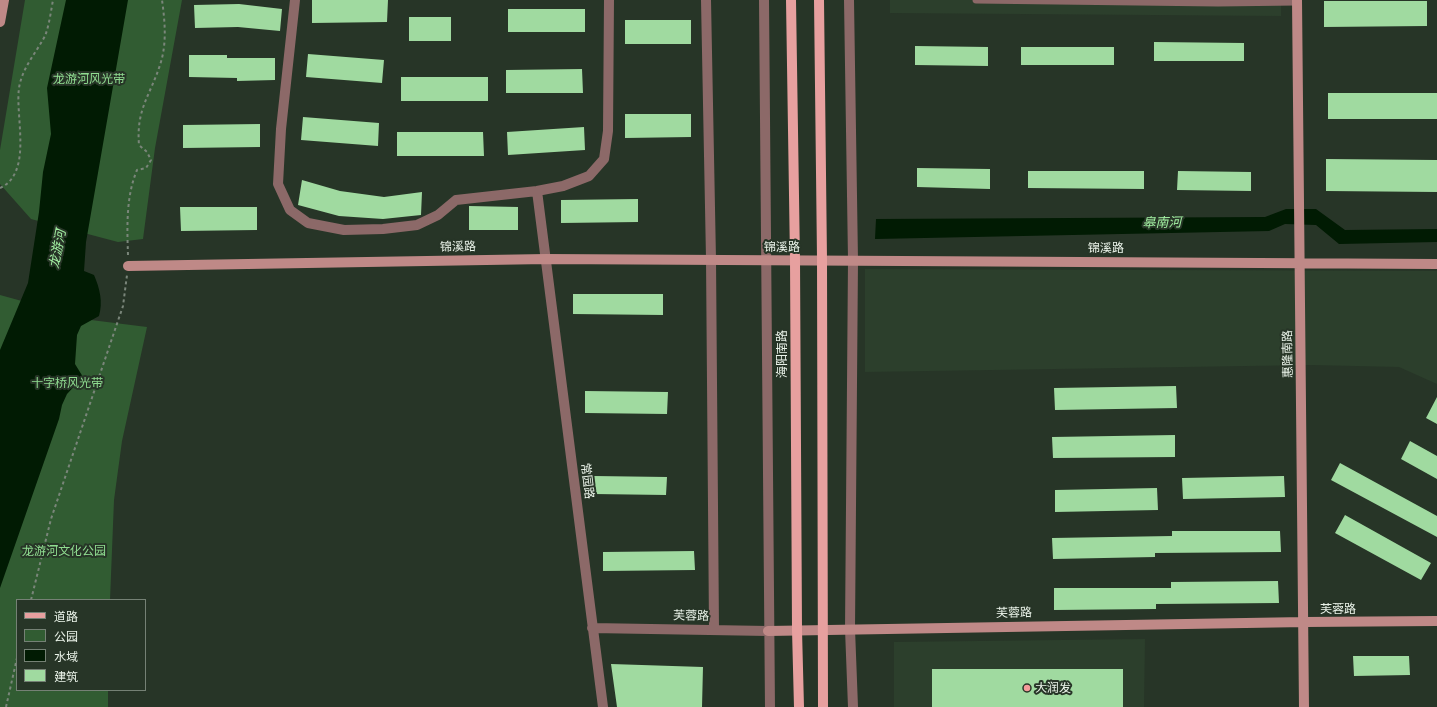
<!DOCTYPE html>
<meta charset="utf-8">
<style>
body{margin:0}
#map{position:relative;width:1437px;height:707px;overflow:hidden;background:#273527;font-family:Mulish,"Noto Sans SC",sans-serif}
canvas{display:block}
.legend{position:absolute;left:16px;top:599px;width:130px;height:92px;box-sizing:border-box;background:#273527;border:1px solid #758175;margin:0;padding:5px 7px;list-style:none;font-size:12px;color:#eaf3e9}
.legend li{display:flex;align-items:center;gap:8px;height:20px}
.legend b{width:20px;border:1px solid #758175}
</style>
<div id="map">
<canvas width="1437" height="707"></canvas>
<ul class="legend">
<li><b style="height:5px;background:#e7a09f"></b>道路</li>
<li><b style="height:11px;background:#315c32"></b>公园</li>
<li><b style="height:11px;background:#011b03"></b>水域</li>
<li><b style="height:11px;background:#a0daa0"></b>建筑</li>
</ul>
</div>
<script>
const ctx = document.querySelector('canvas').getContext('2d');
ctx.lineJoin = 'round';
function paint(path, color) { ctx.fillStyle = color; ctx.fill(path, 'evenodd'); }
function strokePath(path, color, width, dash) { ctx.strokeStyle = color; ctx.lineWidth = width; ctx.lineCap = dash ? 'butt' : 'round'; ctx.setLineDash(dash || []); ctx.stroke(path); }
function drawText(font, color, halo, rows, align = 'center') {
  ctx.font = font + ' Mulish,"Noto Sans SC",sans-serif'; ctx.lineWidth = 4; ctx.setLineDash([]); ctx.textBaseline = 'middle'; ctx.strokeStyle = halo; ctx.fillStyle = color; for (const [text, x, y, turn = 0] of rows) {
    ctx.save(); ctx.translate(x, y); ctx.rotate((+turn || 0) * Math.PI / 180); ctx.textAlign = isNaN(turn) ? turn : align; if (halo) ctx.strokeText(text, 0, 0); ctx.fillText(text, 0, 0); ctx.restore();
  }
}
const built = new Path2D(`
 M890,0H1281V16L890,13Z
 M865,269L1437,271V384L1399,367L1311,365L865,372Z
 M1145,639L1144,707H894V642Z`);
const green = new Path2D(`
 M25,0H182L155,148L143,239L118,242L31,219L0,184V150Z
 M0,295L91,320L147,327L122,441L114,500L110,600H17V690H108V707H0Z`);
const water = new Path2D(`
 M66,0H128L86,242L84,271L94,275C100,289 103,302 99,316L81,326L77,335L75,364L83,377L67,394L62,405L59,419L0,588V350L28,283L39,212L43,172L51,134L47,88Z
 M1286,209H1316L1345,230L1437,229V242L1339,244L1316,225L1285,224L1269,231L875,239L876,219L1265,217Z`);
const building = new Path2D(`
 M312,0H388L387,22L312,23Z
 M1324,1H1427V26L1324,27Z
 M239,4L282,9L280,31L238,27L195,28L194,5Z
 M508,9H585V32H508Z
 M409,17H451V41H409Z
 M625,20H691V44H625Z
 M1154,42L1244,43V61H1154Z
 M915,46L988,47V66L915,65Z
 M1021,47H1114V65H1021Z
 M308,54L384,60L382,83L306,77Z
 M189,55H227V58H275V80L237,81V78L189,77Z
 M582,69L583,93H506V70Z
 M401,77H488V101H401Z
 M1328,93H1437V119H1328Z
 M625,114H691V137L625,138Z
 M303,117L379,123L378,146L301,140Z
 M260,124V147L183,148V125Z
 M584,127L585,150L508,155L507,132Z
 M397,132H483L484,156H397Z
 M1326,159L1437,160V192L1326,191Z
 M917,168L990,169V189L917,187Z
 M1028,171H1144V189L1028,188Z
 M1178,171L1251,172V191L1177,190Z
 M302,180L340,191L384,197L422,192L421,215L383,219L339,216L298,205Z
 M638,199V222L561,223V200Z
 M469,206L518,207V230H469Z
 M180,207H257V230L181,231Z
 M573,294H663V315L573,314Z
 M1176,386L1177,408L1055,410L1054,388Z
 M585,391L668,392L667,414L585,413Z
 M1437,397V424L1426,418Z
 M1175,435V457L1053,458L1052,437Z
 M1410,441L1437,456V479L1401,459Z
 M1340,463L1437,516V537L1331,480Z
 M594,476L667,477L666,495L594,494Z
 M1284,476L1285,497L1183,499L1182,478Z
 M1157,488L1158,510L1055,512V490Z
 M1345,515L1431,563L1421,580L1335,533Z
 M1172,531H1280L1281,552L1155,553V557L1053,559L1052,538L1172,536Z
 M694,551L695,570L603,571V552Z
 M1278,581L1279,603L1156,604V609L1054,610V588H1171V582Z
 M1353,656H1409L1410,675L1354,676Z
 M611,664L703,667L702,707H617Z
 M932,669H1123V707H932Z`);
const path = new Path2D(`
 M0,188C33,173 15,117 19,88C22,68 36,53 45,36C49,26 51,11 53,0
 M128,255C127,227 126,196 137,170L146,168L151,160L147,152L139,145C136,109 150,96 160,65C167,44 165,22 162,0
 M31,600L51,519L123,306L127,275
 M6,707L17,658`);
const lane = new Path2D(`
 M976,0L1218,3L1297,2`);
const street = new Path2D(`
 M295,0L281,129L278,184L290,210L308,223L344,230L383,229L417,225L438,215L456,200L537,191L563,186L589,176L604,159L608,131L609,0
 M706,0L711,259L714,629
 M764,0L770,707
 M849,0L853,260L850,629L853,707
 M537,191L603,707
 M592,628L768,631`);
const secondary = new Path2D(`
 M1297,0L1304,707
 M0,22L4,0
 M128,266L546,259L1437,264
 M768,631L1305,622L1437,621`);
const primary = new Path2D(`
 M791,0L795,260L797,630L799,707
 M819,0L822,259L823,707`);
const markers = [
 [1027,688,4,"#f59b9a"]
];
const parkNames = [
 ["龙游河风光带",89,79],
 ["十字桥风光带",67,383],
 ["龙游河文化公园",64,551]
];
const streetNames = [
 ["锦溪路",458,247,-1],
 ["锦溪路",782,247],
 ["锦溪路",1106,248],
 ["海阳南路",782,354,-90],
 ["惠隆南路",1288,354,-91],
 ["常园路",587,481,83],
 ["芙蓉路",1338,609],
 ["芙蓉路",1014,613,-1],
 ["芙蓉路",691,616,1]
];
const poiNames = [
 ["大润发",1035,688]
];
const waterNames = [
 ["皋南河",1162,223,-1],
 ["龙游河",58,249,-79]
];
paint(built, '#2c3f2c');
paint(green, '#315c32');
paint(water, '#011b03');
paint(building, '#a0daa0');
strokePath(path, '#7a867a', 2, [3, 3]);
strokePath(lane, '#8c6968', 7);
strokePath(street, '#8c6968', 10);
strokePath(secondary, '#bf8987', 10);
strokePath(primary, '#e7a09f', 10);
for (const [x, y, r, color] of markers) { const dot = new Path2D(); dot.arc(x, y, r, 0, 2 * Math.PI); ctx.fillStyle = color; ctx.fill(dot); strokePath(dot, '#273527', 1.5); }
drawText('12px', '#90dd91', '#273527', parkNames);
drawText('12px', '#eaf3e9', '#273527', streetNames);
drawText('12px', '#eaf3e9', '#273527', poiNames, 'left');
drawText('italic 13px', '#a2efa2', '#273527', waterNames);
</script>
